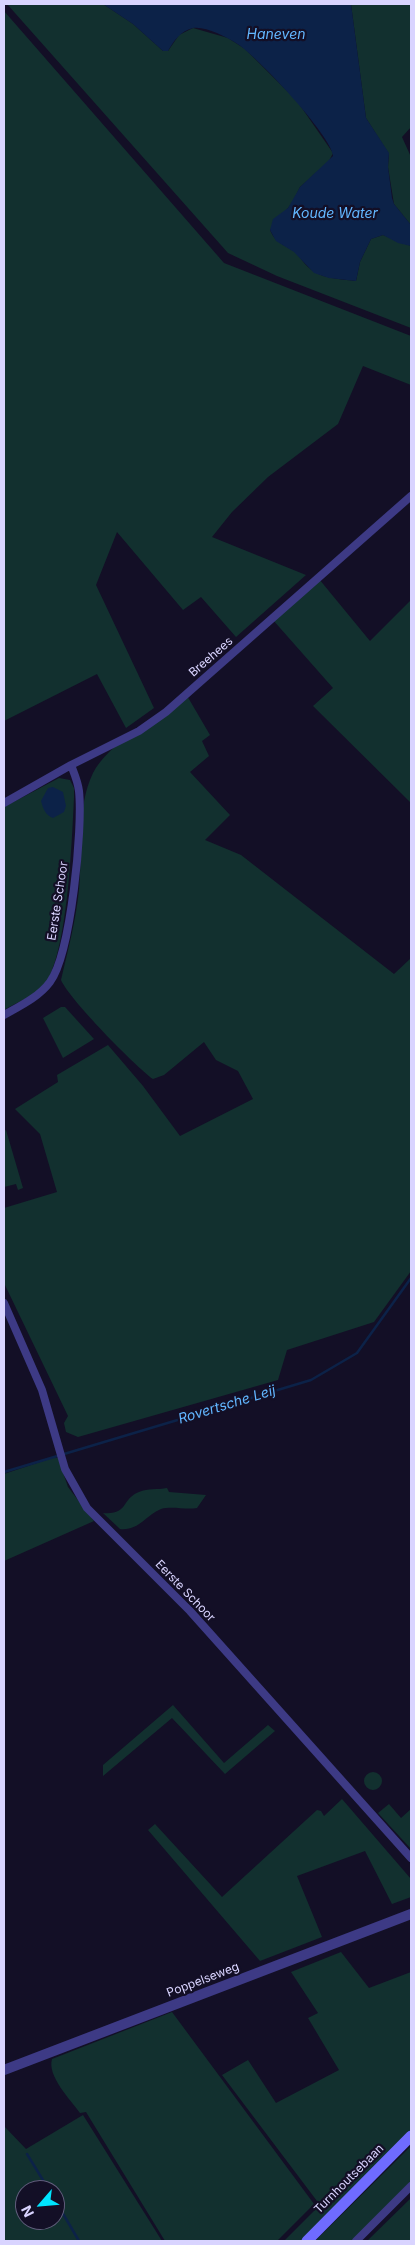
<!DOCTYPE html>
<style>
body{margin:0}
#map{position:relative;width:415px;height:2245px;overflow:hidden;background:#130f26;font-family:Inter,sans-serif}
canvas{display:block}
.frame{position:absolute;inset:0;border:5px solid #d9d4ff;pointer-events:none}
.north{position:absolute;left:15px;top:2180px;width:50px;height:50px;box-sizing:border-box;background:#130f26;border:1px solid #625e7d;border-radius:50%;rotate:243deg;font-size:14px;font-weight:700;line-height:20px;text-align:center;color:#d9d4ff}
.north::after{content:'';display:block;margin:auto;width:18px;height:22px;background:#00e5ff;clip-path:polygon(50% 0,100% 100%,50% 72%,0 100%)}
</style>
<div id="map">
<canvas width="415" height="2245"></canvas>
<div class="frame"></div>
<div class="north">N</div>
</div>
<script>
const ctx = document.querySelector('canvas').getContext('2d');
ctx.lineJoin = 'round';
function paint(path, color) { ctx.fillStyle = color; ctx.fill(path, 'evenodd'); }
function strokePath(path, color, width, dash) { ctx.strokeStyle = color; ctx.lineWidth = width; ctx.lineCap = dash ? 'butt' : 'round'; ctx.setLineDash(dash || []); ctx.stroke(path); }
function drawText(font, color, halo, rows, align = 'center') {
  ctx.font = font + ' Inter,sans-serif'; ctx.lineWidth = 4.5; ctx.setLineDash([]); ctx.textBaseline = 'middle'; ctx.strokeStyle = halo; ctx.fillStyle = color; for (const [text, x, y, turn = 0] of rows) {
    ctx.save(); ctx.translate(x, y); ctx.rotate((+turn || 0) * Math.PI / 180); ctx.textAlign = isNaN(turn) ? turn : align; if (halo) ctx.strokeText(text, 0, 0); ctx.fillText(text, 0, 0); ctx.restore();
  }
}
const green = new Path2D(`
 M7,4H103L133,24L163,51H168L179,35L193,28L228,38L245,49L297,101L333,153L329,161L300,187L292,203L270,230C276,244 284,244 295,252C300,256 303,263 308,267C320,279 340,279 356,281L360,262L371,239L383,235L411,246V328L277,276L228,253Z
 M351,4H411V127L402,137L411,157V225L394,204L388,167L389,154L366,118Z
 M4,11L224,263L411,336V385L363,366L338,424L268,477L232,512L212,537L306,575L236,637L201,597L183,610L117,532L96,585L154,708L126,728L97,674L4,721Z
 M319,579L370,641L411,600V803L313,706L333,688L273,620Z
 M186,694L210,735L202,741L209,756L190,772L230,815L205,840L241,855L394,974L411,958V1271L374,1322L287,1350L278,1380L78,1437L66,1432L64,1423L68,1416L4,1283V1208L57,1192L40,1134L15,1109L58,1082L57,1075L108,1045L143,1086L180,1136L253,1099L238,1071L216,1060L204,1042L164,1075L153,1079C135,1066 69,999 61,980C68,950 76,920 79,890C83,852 76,808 93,773C108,744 160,713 186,694Z
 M59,778L70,780L74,788V798C72,836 68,964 41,989C31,997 15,1003 4,1010V807Z
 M61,1007H65L94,1039L63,1058L43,1018Z
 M6,1130L23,1188L18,1190L16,1184L4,1187V1131Z
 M52,1458H58L68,1487L94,1521L4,1561V1474Z
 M167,1488L169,1492L206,1495L197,1508C186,1510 172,1506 161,1509C146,1515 139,1531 120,1529L103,1513C129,1515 121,1499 139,1492C148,1488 158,1490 167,1488Z
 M173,1705L224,1763L268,1725L275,1731L225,1774L172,1718L103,1776V1765Z
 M364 1781a9 9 0 1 1 18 0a9 9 0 1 1-18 0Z
 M342,1799L411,1879V1897L392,1904L365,1851L297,1876L322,1937L260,1961L148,1830L155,1824L222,1897L317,1810L321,1811L324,1816Z
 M389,1804L401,1818L411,1809V1849L378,1813Z
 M341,1952L369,1988L411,1972V2131L302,2241H284L320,2205L222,2075L248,2060L276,2103L339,2070L308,2018L318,2013L291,1972Z
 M172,2012L314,2204L277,2241H165L86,2112L80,2113C70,2099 47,2076 52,2059Z
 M83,2115L162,2241H4V2126L26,2149ZM25,2190H55V2220H25Z
 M411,2146V2181L352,2241H315Z
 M411,2198V2241H367Z`);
const water = new Path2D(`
 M103,4H351L366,118L389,153L388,167L392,198L394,204L411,225V246L398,243L383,235L371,239L360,262L356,281L329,278L314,273L294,252L276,241L270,230L273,219L288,208L300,187L333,156C332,136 255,54 236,43C225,36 205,26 193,28C180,31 174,41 168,51H163L133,24Z
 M53,787L63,792L66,806L64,812L53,818C45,815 43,808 41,801L48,788Z`);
const stream = new Path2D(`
 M4,1472L311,1380L357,1353L411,1278
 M27,2154L49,2190
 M55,2200L79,2241`);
const minor = new Path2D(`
 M4,803L71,765L139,731L166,712L411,496
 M4,1015C20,1006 39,997 50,982C71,953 83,828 79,791C78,782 74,773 71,765
 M4,1303L42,1390L65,1469L87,1508L190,1611L411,1858
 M356,2241L411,2186`);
const tertiary = new Path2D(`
 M4,2070L411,1914`);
const secondary = new Path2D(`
 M307,2241L411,2136`);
const streetNames = [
 ["Breehees",211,657,-41],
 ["Eerste Schoor",58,901,-81],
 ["Eerste Schoor",185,1591,46],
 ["Poppelseweg",203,1980,-21],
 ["Turnhoutsebaan",349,2179,-45]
];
const waterNames = [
 ["Haneven",276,35],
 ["Koude Water",335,214],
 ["Rovertsche Leij",227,1405,-17]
];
paint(green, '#12302f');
paint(water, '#0c2248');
strokePath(stream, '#0c2248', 2.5);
strokePath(minor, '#3d3a85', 8);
strokePath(tertiary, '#3d3a85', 10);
strokePath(secondary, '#6f6bff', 11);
drawText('12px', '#d9d4ff', '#130f26', streetNames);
drawText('italic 14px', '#62b6ff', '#130f26', waterNames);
</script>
